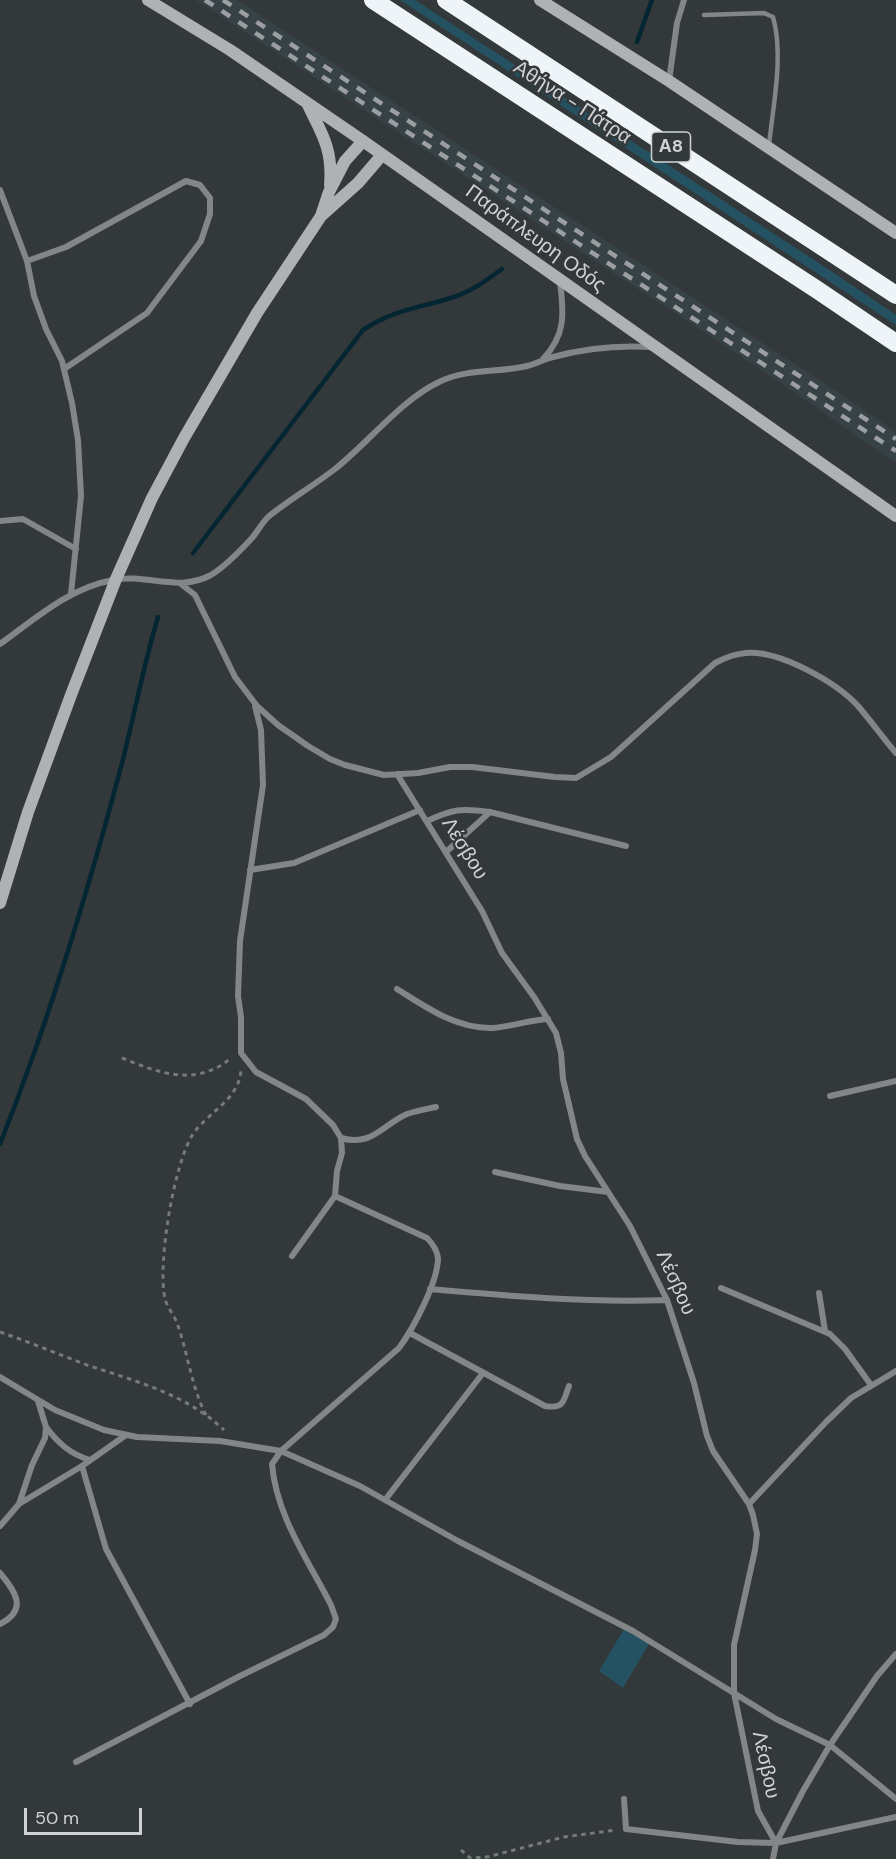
<!DOCTYPE html>
<meta charset="utf-8">
<style>
body{margin:0}
#map{position:relative;width:896px;height:1859px;overflow:hidden;background:#33383a;font-family:"DM Sans",sans-serif}
canvas{display:block}
.scale{position:absolute;left:24px;top:1808px;width:118px;height:27px;box-sizing:border-box;border:3px solid #d0d3d5;border-top:0;padding-left:8px;font-size:18px;line-height:21px;white-space:nowrap;color:#d0d3d5;-webkit-text-stroke:4px #33383a;paint-order:stroke}
</style>
<div id="map">
<canvas width="896" height="1859"></canvas>
<div class="scale">50 m</div>
</div>
<script>
const ctx = document.querySelector('canvas').getContext('2d');
ctx.lineJoin = 'round';
function paint(path, color) { ctx.fillStyle = color; ctx.fill(path, 'evenodd'); }
function strokePath(path, color, width, dash) { ctx.strokeStyle = color; ctx.lineWidth = width; ctx.lineCap = dash ? 'butt' : 'round'; ctx.setLineDash(dash || []); ctx.stroke(path); }
function drawText(font, color, halo, rows, align = 'center') {
  ctx.font = font + ' "DM Sans",sans-serif'; ctx.lineWidth = 5; ctx.setLineDash([]); ctx.textBaseline = 'middle'; ctx.strokeStyle = halo; ctx.fillStyle = color; for (const [text, x, y, turn = 0] of rows) {
    ctx.save(); ctx.translate(x, y); ctx.rotate((+turn || 0) * Math.PI / 180); ctx.textAlign = isNaN(turn) ? turn : align; if (halo) ctx.strokeText(text, 0, 0); ctx.fillText(text, 0, 0); ctx.restore();
  }
}
const built = new Path2D(`
 M196,0H237L836,391L896,432V463L765,372Z`);
const green = new Path2D(`
 M400,0H415L828,269L896,315V325Z
 M624,1629L649,1644L623,1688L599,1671Z`);
const stream = new Path2D(`
 M637,42L652,0
 M193,553L363,330C395,309 420,308 454,297C472,291 487,280 502,269
 M0,1144C49,1021 87,895 121,767C134,717 143,667 158,617`);
const path = new Path2D(`
 M122,1058C159,1073 197,1088 232,1057
 M0,1332C29,1342 58,1354 87,1365C135,1381 186,1394 224,1430
 M206,1415C191,1386 188,1353 177,1323C174,1315 167,1307 165,1299C157,1265 174,1163 193,1134C208,1112 239,1100 241,1070
 M461,1850L470,1858L487,1857L564,1837L616,1830`);
const lane = new Path2D(`
 M704,15L764,13L773,17C784,55 773,106 769,145`);
const street = new Path2D(`
 M669,81L677,23L684,0
 M0,190L27,261L34,296L46,329L62,361L72,403L78,440L81,496L71,594
 M27,261L66,247L186,181L200,185L210,198V214L201,241L147,313L64,369
 M543,359C566,335 564,313 560,282
 M0,521L23,519L76,549
 M181,584L195,595L235,677L257,706L278,725L308,746L330,759L345,765L384,775L418,773L450,767H472L555,777L576,778L611,757L715,663C726,657 735,654 746,653C779,650 836,682 858,706C871,721 883,738 896,753
 M0,644C35,619 69,588 113,580C146,573 178,593 211,575C226,566 240,551 252,538C257,532 262,523 268,517C289,500 313,486 335,469C368,443 401,400 439,382C467,368 498,373 527,366C536,364 544,359 553,357C585,348 619,345 652,347
 M255,706L261,730L263,785L240,941L238,996L241,1017V1053L256,1072L306,1099L333,1125L341,1138L342,1153L337,1171L335,1196
 M397,774L482,911L502,953L534,997L556,1033L561,1053L563,1079L577,1139L585,1156L630,1226L667,1300L694,1383L707,1436L713,1451L749,1504L753,1515L757,1534L755,1550L734,1645V1693L758,1811L776,1843
 M427,821C453,809 461,808 490,812L626,846
 M446,852L490,812
 M250,870L294,863L420,810
 M397,989C426,1007 456,1029 492,1028C510,1027 529,1020 548,1019
 M830,1096L896,1081
 M341,1138C372,1147 382,1125 407,1114C416,1111 427,1109 436,1107
 M495,1172L560,1186L608,1192
 M721,1288L830,1334L845,1349L871,1385
 M430,1289C509,1296 588,1303 667,1300
 M819,1293L825,1331
 M410,1333L545,1406C564,1409 563,1402 569,1386
 M0,1377L55,1410L104,1430L137,1437L220,1441L281,1451L360,1486L458,1541L633,1631L776,1719L830,1745L896,1799
 M46,1427C58,1443 70,1454 90,1460
 M82,1466L106,1549L190,1704
 M385,1500L483,1373
 M19,1504L82,1466L126,1435
 M749,1504L826,1422L851,1398L896,1371
 M0,1526L19,1504L32,1465L45,1438L46,1427L38,1401
 M0,1573C16,1592 28,1610 0,1624
 M76,1762L240,1676L324,1635L333,1627L336,1619L331,1605C308,1560 276,1515 272,1464L281,1451L399,1348C413,1329 438,1282 438,1258C437,1250 433,1244 427,1238L335,1196L292,1256
 M624,1799L626,1829L738,1842L776,1843L896,1817
 M773,1859L776,1843L803,1791L830,1745L877,1676L896,1654`);
const secondary = new Path2D(`
 M148,0L230,50L363,141L896,516
 M540,0L669,81L896,233
 M307,103C322,134 333,149 330,185
 M321,216L358,183L382,155
 M0,903L28,812L71,695L116,579L152,498L184,438L257,313L321,216L329,192L345,161L363,141`);
const highway = new Path2D(`
 M373,0L816,289L896,343
 M446,0L896,295`);
const rail = new Path2D(`
 M205,0L896,451
 M223,0L896,439`);
const shields = [
 [671,147,39]
];
const shieldNames = [
 ["Α8",671,147]
];
const streetNames = [
 ["Αθήνα - Πάτρα",572,103,33],
 ["Παράπλευρη Οδός",535,239,36],
 ["Λέσβου",464,849,58],
 ["Λέσβου",675,1283,66],
 ["Λέσβου",765,1765,78]
];
paint(built, '#374247');
paint(green, '#255262');
strokePath(stream, '#032632', 4.5);
strokePath(path, '#757a7c', 3, [4.5, 4.5]);
strokePath(lane, '#838687', 4.5);
strokePath(street, '#838687', 6);
strokePath(secondary, '#aeb2b4', 12);
strokePath(highway, '#eef4f7', 18);
strokePath(rail, '#9c9fa1', 4.5, [10, 10]);
for (const [x, y, w] of shields) { const box = new Path2D(); box.roundRect(x - w / 2, y - 15, w, 30, 4.5); ctx.fillStyle = '#33383a'; ctx.fill(box); strokePath(box, '#d0d3d5', 1.5); }
drawText('bold 18px', '#d0d3d5', null, shieldNames);
drawText('20px', '#d0d3d5', '#33383a', streetNames);
</script>
